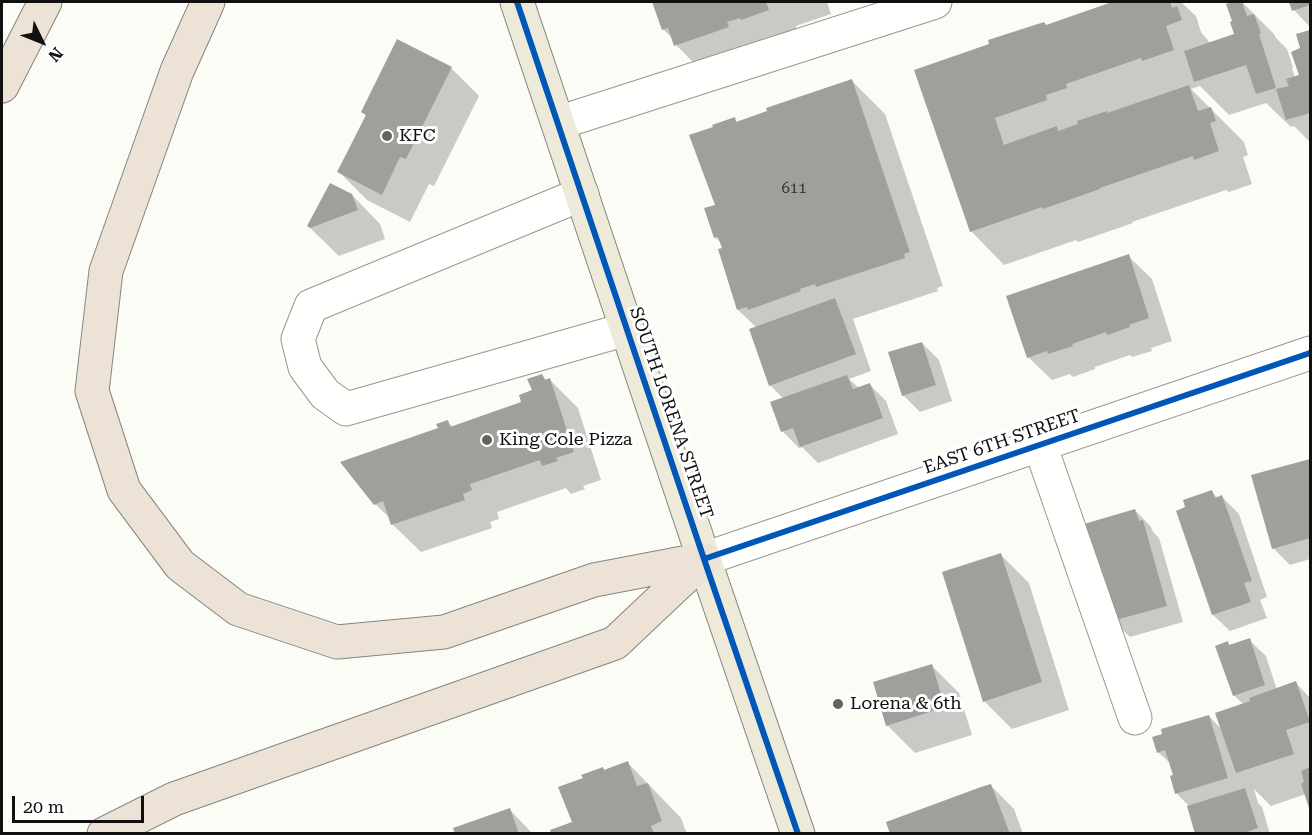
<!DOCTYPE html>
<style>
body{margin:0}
#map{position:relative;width:1312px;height:835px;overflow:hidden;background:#fcfcf7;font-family:"Roboto Serif",serif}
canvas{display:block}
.frame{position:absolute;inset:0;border:3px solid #101010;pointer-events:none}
.north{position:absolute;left:12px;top:12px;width:60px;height:60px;-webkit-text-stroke:4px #fff;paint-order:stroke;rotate:133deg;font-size:16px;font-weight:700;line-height:24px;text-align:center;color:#101010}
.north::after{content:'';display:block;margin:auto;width:21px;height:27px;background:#101010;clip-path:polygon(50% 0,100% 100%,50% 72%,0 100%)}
.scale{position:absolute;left:12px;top:796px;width:132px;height:27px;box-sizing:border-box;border:3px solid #101010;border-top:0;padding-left:8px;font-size:18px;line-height:21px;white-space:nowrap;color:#101010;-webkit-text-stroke:4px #fff;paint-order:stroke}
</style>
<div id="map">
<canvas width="1312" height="835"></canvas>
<div class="frame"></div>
<div class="north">N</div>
<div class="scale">20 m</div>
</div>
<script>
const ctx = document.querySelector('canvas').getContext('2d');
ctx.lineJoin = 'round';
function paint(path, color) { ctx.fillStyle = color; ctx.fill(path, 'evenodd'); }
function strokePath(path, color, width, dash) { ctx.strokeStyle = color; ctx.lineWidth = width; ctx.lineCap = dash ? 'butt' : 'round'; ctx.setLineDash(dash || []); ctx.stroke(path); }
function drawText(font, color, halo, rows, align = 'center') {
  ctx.font = font + ' "Roboto Serif",serif'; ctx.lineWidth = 6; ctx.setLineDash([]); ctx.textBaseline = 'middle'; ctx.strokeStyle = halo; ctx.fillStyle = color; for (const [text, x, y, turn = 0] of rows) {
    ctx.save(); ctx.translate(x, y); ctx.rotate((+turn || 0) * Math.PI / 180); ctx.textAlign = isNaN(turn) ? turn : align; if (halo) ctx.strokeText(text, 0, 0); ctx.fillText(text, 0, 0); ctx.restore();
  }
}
const shadow = new Path2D(`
 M653,2H827L831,14L796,26L802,44L709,78L676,45L674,40L663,29Z
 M1117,2H1181L1196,16L1201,32L1211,44L1236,35L1234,22L1228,5L1242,2L1274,34L1276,38L1287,49L1293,67L1292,68L1295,78L1301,76L1302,49L1298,35L1310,31V142L1294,126L1291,127L1266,103L1229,115L1200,86L1191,89L1244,142L1248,155L1243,157L1252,184L1229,192L1226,190L1132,222L1133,223L1078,242L1076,240L1004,265L971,231L916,70Z
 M1288,2H1310V27L1294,10L1292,5Z
 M451,68L479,96L434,186L429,184L410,222L367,200L339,172L367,117L363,112Z
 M852,81L885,114L943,286L937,288L938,291L853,319L871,371L849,379L859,388L870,385L886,401L898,434L818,463L802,447L799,448L782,431L784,399L770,385L757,328L738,310L724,249L722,244L716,238L717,206L734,119L738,123Z
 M352,195L380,224L385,239L339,256L308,226Z
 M1128,256L1152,279L1172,341L1151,348L1152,351L1132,357L1130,355L1095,367V369L1073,377L1070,374L1052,380L1028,357Z
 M922,343L939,360L952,401L920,412L903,395Z
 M542,375L547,381L550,380L578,408L601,480L583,486L585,489L571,494L566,488L497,512L499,519L490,522L492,528L421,552L392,524L391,519L375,504L440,429L448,422L453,427L523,403L534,391Z
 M1310,460V559L1290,565L1273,548L1253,476Z
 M1212,492L1218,498L1222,497L1239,514L1267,597L1260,600L1267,618L1230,631L1213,615L1178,512Z
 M1135,510L1151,527L1153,532L1159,538L1183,622L1130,637L1113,621Z
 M1001,555L1029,583L1069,710L1012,729L984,701Z
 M1249,640L1266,656L1277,690L1296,683L1310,698V807L1306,794L1271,806L1254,789L1258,803L1262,807L1270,834H1197L1191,808L1176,793L1175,776L1171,764L1158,752L1209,716L1223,731L1244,705L1234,695L1227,643L1230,646Z
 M931,665L959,693L972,735L915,753L887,725Z
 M627,762L681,818L687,834H553L574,822L605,771Z
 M991,786L1014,809L1023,834H892Z
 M510,810L533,834H456Z`);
const building = new Path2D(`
 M652,2H766L769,10L741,20L740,18L727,22L729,27L674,46L668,28L662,30Z
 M1112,2H1170L1172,8L1177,6L1182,20L1166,26L1174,50L1142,61L1141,58L1066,84L1067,88L1046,95L1047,100L995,118L1004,145L1057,126L1058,131L1078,124L1077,121L1107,111V113L1189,85L1198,111L1211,107L1216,121L1210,123L1219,151L1194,160L1193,156L1100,188V189L1043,209L1042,207L970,232L914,70L989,44L988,40L1044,22L1046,25Z
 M1233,2H1242L1247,16L1254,14L1261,33L1259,34L1276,88L1256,94L1246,65L1194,82L1184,51L1234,34L1230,22L1232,21L1226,4Z
 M1289,2H1310V5L1292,11Z
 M1310,30V113L1286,120L1276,89L1289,86L1286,79L1299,75L1291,52L1300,48L1296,34Z
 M397,39L452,67L406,159L400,157L382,195L337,172L366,115L361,112Z
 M852,79L910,252L904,254L905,258L816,287L815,284L800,289L801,291L748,310L747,307L737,310L718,249L722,248L718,237L714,238L704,208L715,205L689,135L713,127L712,125L735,117L736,122L767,111L766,108Z
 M330,183L352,194L358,210L310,228L307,226Z
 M1129,254L1149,318L1129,325L1130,327L1107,335L1106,332L1072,344L1073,346L1048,354L1047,351L1027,358L1006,296Z
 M835,298L856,354L769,386L749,329Z
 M922,342L936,385L902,396L888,352Z
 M542,374L545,380L550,378L574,452L556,458L558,461L542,466L540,460L470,484L472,490L463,494L465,500L391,525L383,501L374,505L340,462L438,428L436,424L448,420L450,427L521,402L519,395L532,390L527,379Z
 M847,375L853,389L870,383L883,418L800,447L793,428L781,432L770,402Z
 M1310,459V538L1272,549L1251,475Z
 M1212,490L1215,498L1222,495L1252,581L1244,583L1251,602L1212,615L1176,511L1185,507L1183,500Z
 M1135,509L1139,521L1143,520L1167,606L1112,621L1084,524Z
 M1001,553L1042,682L983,702L942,572Z
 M1250,638L1265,685L1233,696L1215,646L1228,641L1229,645Z
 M932,664L945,707L886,726L873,682Z
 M1296,681L1310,722L1286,730L1294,754L1236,773L1215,713L1250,701L1249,698Z
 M1209,715L1228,778L1175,794L1170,776L1173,775L1165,750L1157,753L1152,737L1162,734L1161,729Z
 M628,761L637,786L648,783L662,821L651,826L654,834H551L550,830L572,822L558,787L583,778L581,775L603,767L604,770Z
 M1310,767V811L1301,784L1304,782L1301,771Z
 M991,784L1010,834H890L886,822L981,787Z
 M1245,788L1258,828L1247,832L1248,834H1195L1187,806Z
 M510,808L519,834H455L453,828Z`);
const minor = new Path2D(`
 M558,123L935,2
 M582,194L311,306L298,339L305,367L325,394L346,409L627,329
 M1040,445L1135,718
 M704,559L1310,353`);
const major = new Path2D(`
 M517,2L704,559L798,834`);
const highway = new Path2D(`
 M208,2L177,71L106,271L92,391L124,490L180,565L238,609L337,642L444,632L594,580L704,559
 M2,86L45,2
 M104,834L174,799L615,643L704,559`);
const cycleway = new Path2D(`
 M517,2L704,559L798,834
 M704,559L1310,353`);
const markers = [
 [387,136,6,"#636361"],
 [487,440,6,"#636361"],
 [838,704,6,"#636361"]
];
const numberNames = [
 ["611",794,189]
];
const poiNames = [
 ["KFC",399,136],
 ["King Cole Pizza",499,440],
 ["Lorena & 6th",850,704]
];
const streetNames = [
 ["SOUTH LORENA STREET",671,413,71],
 ["EAST 6TH STREET",1002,442,-19]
];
paint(shadow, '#0003');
paint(building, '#a19f9b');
strokePath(minor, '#969694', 35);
strokePath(major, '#848481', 35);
strokePath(highway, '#848481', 35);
strokePath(minor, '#fffffe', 33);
strokePath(major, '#eeeada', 33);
strokePath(highway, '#ece2d6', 33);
strokePath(cycleway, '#0057b8', 6);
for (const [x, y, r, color] of markers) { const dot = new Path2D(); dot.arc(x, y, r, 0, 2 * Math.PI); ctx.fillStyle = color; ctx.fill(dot); strokePath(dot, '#fff', 2); }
drawText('15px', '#343433', null, numberNames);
drawText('18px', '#101010', '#fff', poiNames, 'left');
drawText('18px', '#101010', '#fff', streetNames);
</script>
